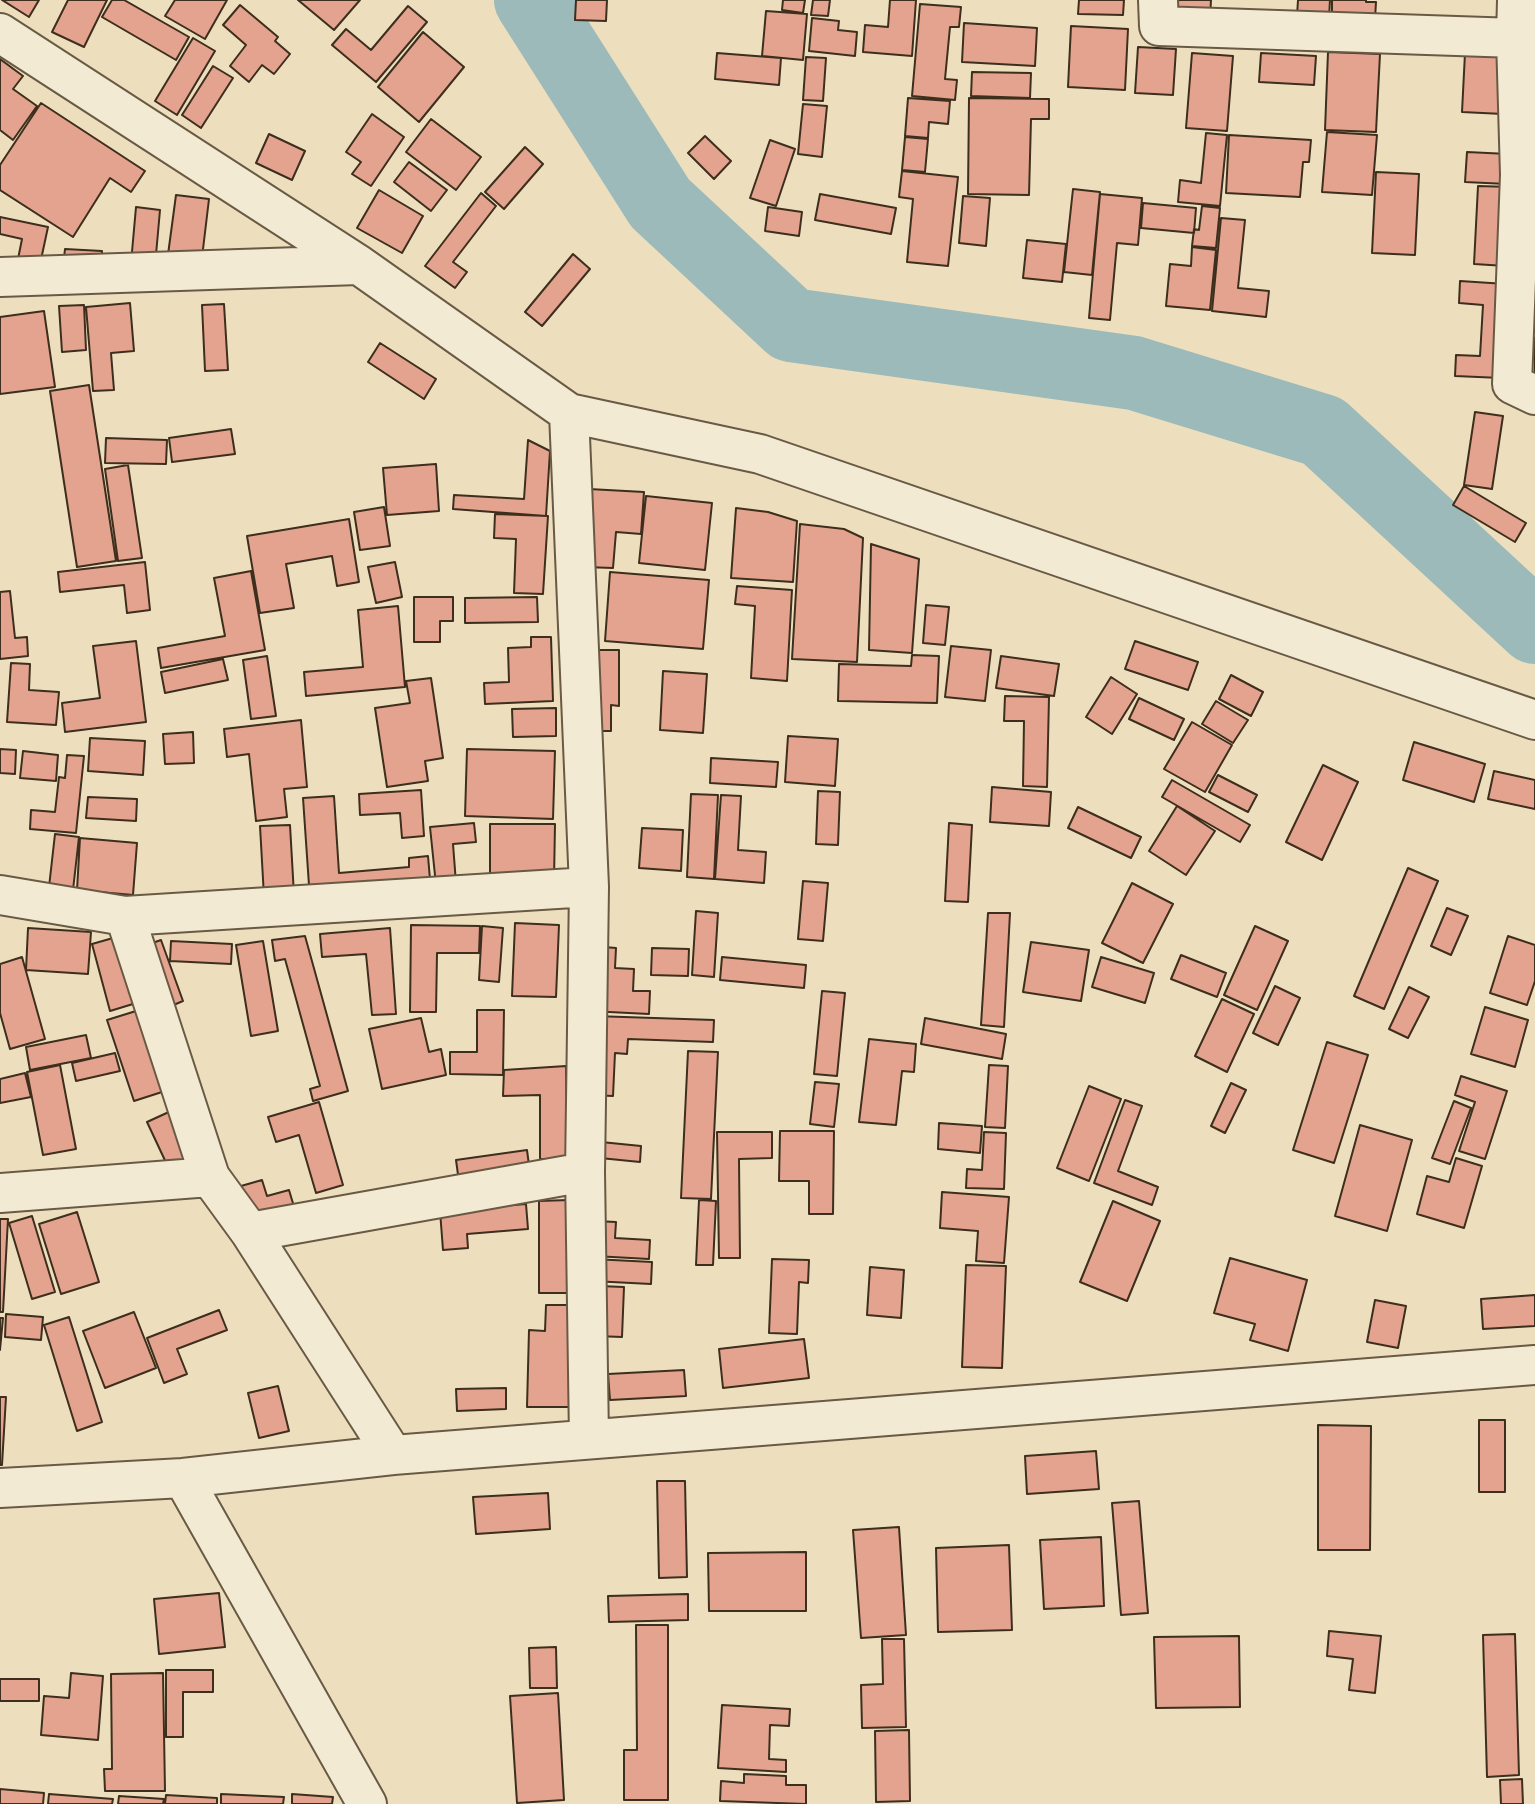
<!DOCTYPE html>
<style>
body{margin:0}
canvas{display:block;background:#eddfbd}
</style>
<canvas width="1535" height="1804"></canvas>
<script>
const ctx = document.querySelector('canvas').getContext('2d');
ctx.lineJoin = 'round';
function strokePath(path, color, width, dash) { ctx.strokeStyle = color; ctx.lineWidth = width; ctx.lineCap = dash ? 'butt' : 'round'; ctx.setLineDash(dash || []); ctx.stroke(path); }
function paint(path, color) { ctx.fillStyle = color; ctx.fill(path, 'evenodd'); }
const river = new Path2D(`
 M531,0L660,203L791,325L1134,373L1323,431L1535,627`);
const building = new Path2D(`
 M2,0H39L29,17Z
 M68,0H107L84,47L52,32Z
 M112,0H124L189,37L176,60L102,17Z
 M175,0H227L205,39L165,16Z
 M298,0H360L334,30Z
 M576,0H607L606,21L575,20Z
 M783,0H805L803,13L782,10Z
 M813,0H830L828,16L811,15Z
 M890,0H916L912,56L863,52L865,25L888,27Z
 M1079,0H1124L1123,15L1078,14Z
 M1162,0H1211L1210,19L1161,17Z
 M1298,0H1330L1329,18L1297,16Z
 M1332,0H1366V2H1376L1375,19L1332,17Z
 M920,4L961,7L959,27H950L945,79L957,80L955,100L912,96Z
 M240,5L278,37L275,41L290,54L274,74L262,65L249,82L230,66L246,45L223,25Z
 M408,6L427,22L376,82L332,45L346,29L371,50Z
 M766,11L807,14L803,60L762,56Z
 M812,18L839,21L838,30L857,32L855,56L809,51Z
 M964,23L1037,28L1035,66L962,62Z
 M1071,26L1128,29L1125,90L1068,87Z
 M423,32L464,67L419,122L378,87Z
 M193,38L215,51L177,115L155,101Z
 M1138,47L1176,49L1173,95L1135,93Z
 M1328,52L1380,54L1376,132L1325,130Z
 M717,53L781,58L779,85L715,79Z
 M1192,53L1233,56L1227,131L1186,128Z
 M1261,53L1316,56L1314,85L1259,82Z
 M1465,53L1506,55L1503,114L1462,112Z
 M806,57L826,58L823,101L803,100Z
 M0,59L23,76L13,89L37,106L13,140L0,130Z
 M213,66L233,78L201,128L182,115Z
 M972,72L1031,73L1030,98L971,96Z
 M908,98L950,101L948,124L929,122L928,138L905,136Z
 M969,98L1049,99V119H1031L1029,195L968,194Z
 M41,103L145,171L131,192L110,178L73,237L0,190V165Z
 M803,104L827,106L822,157L798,154Z
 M372,114L404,137L371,186L352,174L361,162L346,152Z
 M431,119L481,157L456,190L406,152Z
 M1327,132L1377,135L1372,195L1322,192Z
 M1206,133L1227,135L1220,206L1178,202L1180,180L1201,183Z
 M269,134L305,151L292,180L256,163Z
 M1229,135L1311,140L1309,162H1303L1300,197L1226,193Z
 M705,136L731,161L714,179L688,153Z
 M905,137L928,139L925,172L902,170Z
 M770,140L795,149L776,206L750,198Z
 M525,147L543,164L504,209L485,192Z
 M1467,152L1508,154L1507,184L1465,182Z
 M409,162L447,190L431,211L394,182Z
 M902,171L958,177L948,266L907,262L913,199L899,197Z
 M1376,172L1419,174L1415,255L1372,253Z
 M1478,186L1511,187L1506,266L1474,264Z
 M1073,189L1100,192L1092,275L1064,272Z
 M379,190L423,216L402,253L357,228Z
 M481,193L496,206L453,262L467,272L455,288L425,266Z
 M820,194L896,208L891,234L815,220Z
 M1100,194L1142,198L1138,245L1117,243L1110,320L1089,318Z
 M176,195L209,199L201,266L167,262Z
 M963,196L990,198L986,246L959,243Z
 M1143,203L1196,208L1194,233L1141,228Z
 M1202,206L1220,208L1216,248L1192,246L1194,229L1199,230Z
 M136,207L160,210L155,266L131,263Z
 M768,207L802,212L799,236L765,231Z
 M0,217L48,227L39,269L17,264L22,239L0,234Z
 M1221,218L1245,220L1238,288L1269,291L1266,317L1212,311Z
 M1027,240L1066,244L1062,282L1023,278Z
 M1192,247L1216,250L1210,310L1166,306L1170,264L1191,266Z
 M65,249L102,251L101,270L63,267Z
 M573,254L590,269L542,326L525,312Z
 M1460,281L1506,284L1501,378L1455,376L1456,355L1480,356L1483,305L1459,303Z
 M130,303L134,351L111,353L114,390L93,391L86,307Z
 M224,304L228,370L205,371L202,305Z
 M84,305L86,350L62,352L59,306Z
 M44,311L55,387L0,394V317Z
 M1527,337L1535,338V386L1524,385Z
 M380,343L436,379L424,399L368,362Z
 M89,385L116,561L77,567L50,391Z
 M1475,412L1503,416L1492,489L1464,485Z
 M231,429L235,454L172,462L169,438Z
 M106,438L167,440L166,464L105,463Z
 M528,440L550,451L546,516L453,509L454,495L524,499Z
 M436,464L439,511L387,515L383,468Z
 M128,465L142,558L118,561L105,469Z
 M1464,486L1526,523L1515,542L1453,505Z
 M589,489L644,492L641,534L616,532L613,568L584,567Z
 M646,496L712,503L705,570L639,563Z
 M384,507L390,546L360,550L354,512Z
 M736,508L768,512L797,521L793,582L731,578Z
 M495,514L548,516L543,594L514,593L516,539L494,538Z
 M349,519L359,582L337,586L332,556L286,564L294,608L260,613L247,536Z
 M800,524L844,529L863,538L857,662L792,659Z
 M871,544L919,559L912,653L869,650Z
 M145,562L150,610L127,613L124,585L60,592L58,572Z
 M395,562L402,597L376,603L368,567Z
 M251,571L265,650L161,668L158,648L225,636L214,578Z
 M610,572L709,580L703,649L605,641Z
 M737,586L792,590L787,681L751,678L755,606L735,604Z
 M10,591L15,638L27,637L28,656L0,659V592Z
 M414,597H453V621H440V642H414Z
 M537,597L538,622L465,623V598Z
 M926,605L949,607L945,645L923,643Z
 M398,606L405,687L306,696L304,672L363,667L358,610Z
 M531,637H551L553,701L485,704L484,683L509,682L508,648L531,647Z
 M136,641L146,722L65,732L62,703L100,698L93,646Z
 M1135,641L1198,662L1188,690L1125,669Z
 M951,646L991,650L985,701L945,697Z
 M588,650H619V706L611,705V731H589Z
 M912,655L939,656L937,703L838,701L839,664L911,666Z
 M267,656L276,716L251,719L243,660Z
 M1001,656L1059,664L1054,696L996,688Z
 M223,659L228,680L165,693L161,672Z
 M11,663L30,664L29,690L59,692L56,725L7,722Z
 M663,671L707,674L703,733L660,730Z
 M1231,675L1263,692L1251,716L1219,699Z
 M1111,677L1137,694L1112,734L1086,717Z
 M431,678L443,758L425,761L428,781L387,787L375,708L410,703L406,681Z
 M1005,696L1049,697L1047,787L1023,786L1024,721H1004Z
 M1139,698L1184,719L1174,740L1129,719Z
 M1216,701L1248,720L1233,743L1202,724Z
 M556,708V736L513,737L512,709Z
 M301,720L307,787L284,789L287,817L256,821L249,754L227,757L224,729Z
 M1192,722L1232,745L1205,792L1164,769Z
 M193,732L194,763L165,764L163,734Z
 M788,736L838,739L835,786L785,782Z
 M90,738L145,741L143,775L88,771Z
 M1414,742L1485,764L1474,802L1403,780Z
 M0,749L16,750L15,774L0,773Z
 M467,749L555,751L553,819L465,816Z
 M23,751L58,755L56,781L20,778Z
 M67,755L84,756L76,833L30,829L31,810L55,812L59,777L65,778Z
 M711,758L778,762L776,787L710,783Z
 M1323,765L1358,782L1322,860L1286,842Z
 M1494,771L1535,780V809L1488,799Z
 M1218,775L1257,795L1248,812L1209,792Z
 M1172,780L1250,825L1240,842L1162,797Z
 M992,787L1051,792L1049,826L990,822Z
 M421,790L424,836L402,838L400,813L360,815L359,794Z
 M818,791L840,792L838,845L816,844Z
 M691,794L718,795L714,879L687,877Z
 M721,795L741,796L738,850L766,852L764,883L715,879Z
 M334,796L339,873L409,867V858L428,856L431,891L310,900L303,798Z
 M88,797L137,799L136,821L86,818Z
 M1177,806L1215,831L1186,875L1149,851Z
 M1078,807L1141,837L1131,858L1068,828Z
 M474,823L476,842L453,844L456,883L436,885L430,827Z
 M949,823L972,825L968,902L945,901Z
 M490,824H555L554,880H490Z
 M290,825L294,895L264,897L260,826Z
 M642,828L683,830L681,871L639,868Z
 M55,834L79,837L73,890L49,887Z
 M80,838L137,843L133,895L77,890Z
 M1408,868L1438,881L1384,1009L1354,996Z
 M803,881L828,883L823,941L798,939Z
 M1132,883L1173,904L1143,963L1102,943Z
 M1447,908L1468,916L1451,955L1431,946Z
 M696,911L718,913L714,977L692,975Z
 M988,913H1010L1004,1027L981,1025Z
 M515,923L559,925L556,997L512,996Z
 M411,925L480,926L479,953H437L436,1012H410Z
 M482,926L503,928L499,982L479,980Z
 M1255,926L1288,941L1257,1010L1224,995Z
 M28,928L91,932L88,974L26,970Z
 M390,928L396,1014L372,1015L366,954L322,957L320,934Z
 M305,936L348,1091L313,1101L310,1089L320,1086L285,959L275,961L272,940Z
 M1508,936L1535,945V981L1527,1005L1490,993Z
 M113,938L133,1004L110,1011L92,944Z
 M161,940L183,1001L164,1009L141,947Z
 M171,941L232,944L231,964L170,961Z
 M263,941L278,1031L251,1036L236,945Z
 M1031,942L1089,950L1081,1001L1023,992Z
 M592,946L616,948L615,968L634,969L633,991H650L649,1014L589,1011Z
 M652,948L689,949L688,976L651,975Z
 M1181,955L1226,973L1217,997L1171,979Z
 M22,957L45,1039L10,1049L0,1013V964Z
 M722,957L806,965L804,988L720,980Z
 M1101,957L1154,973L1145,1003L1092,987Z
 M1275,986L1300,998L1278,1045L1253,1033Z
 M1409,987L1429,997L1408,1038L1389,1029Z
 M822,991L845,993L837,1076L814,1074Z
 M1222,999L1254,1014L1227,1072L1195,1056Z
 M1485,1007L1528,1020L1515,1067L1471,1054Z
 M477,1010H504L503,1075L450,1074V1052H477Z
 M136,1011L162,1092L134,1101L107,1020Z
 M594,1016L714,1020L713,1042L628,1039L627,1054L615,1053L613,1096L591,1095Z
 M421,1018L429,1052L441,1049L446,1075L382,1089L369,1029Z
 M925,1018L1006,1034L1002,1059L921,1044Z
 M86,1035L91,1058L30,1070L26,1047Z
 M869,1039L916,1044L914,1072L902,1071L896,1125L859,1122Z
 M1327,1042L1368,1055L1334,1163L1293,1150Z
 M688,1051L718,1052L711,1199L681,1198Z
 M115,1053L120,1071L76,1081L72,1063Z
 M60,1065L76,1149L43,1155L27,1072Z
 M989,1065L1008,1066L1005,1128L985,1127Z
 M566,1066L567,1159H540V1095L503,1096L504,1070Z
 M25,1073L31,1097L0,1103V1079Z
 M1461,1076L1507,1091L1485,1159L1459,1151L1475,1102L1455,1095Z
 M815,1082L839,1084L834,1127L810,1124Z
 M1231,1083L1246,1090L1225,1133L1211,1126Z
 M1089,1086L1121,1099L1089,1181L1057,1168Z
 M1125,1100L1142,1106L1118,1171L1158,1187L1152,1205L1094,1183Z
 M1454,1101L1471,1108L1450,1164L1432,1158Z
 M319,1102L343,1185L316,1193L299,1135L276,1142L268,1117Z
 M171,1111L192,1159L169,1169L147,1122Z
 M939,1123L982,1126L980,1153L938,1149Z
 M1360,1125L1412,1140L1387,1231L1335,1216Z
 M780,1131H834L833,1214H809V1181H779Z
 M717,1132H772V1158L739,1159L740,1258H719Z
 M984,1132L1006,1133L1004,1189L966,1188L967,1169L982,1170Z
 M591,1141L641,1146L640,1162L590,1157Z
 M527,1150L530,1173L459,1182L456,1160Z
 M1456,1158L1482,1166L1464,1228L1417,1214L1427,1176L1449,1182Z
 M262,1180L267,1196L289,1190L295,1210L252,1222L241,1186Z
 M942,1192L1009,1197L1004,1263L976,1261L978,1231L940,1228Z
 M569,1200L570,1293H539V1201Z
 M699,1200L716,1201L713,1265H696Z
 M1113,1201L1160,1221L1127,1301L1080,1282Z
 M526,1204L528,1229L467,1234L468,1248L443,1250L440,1211Z
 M77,1212L99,1282L61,1294L39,1224Z
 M32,1216L55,1292L32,1299L9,1223Z
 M0,1219H8L3,1312H0Z
 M595,1221L616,1222L615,1238L650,1240L649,1259L594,1256Z
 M1230,1258L1307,1280L1288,1351L1250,1340L1255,1324L1214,1313Z
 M593,1259L652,1262L651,1284L592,1281Z
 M772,1259L809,1260L808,1283L799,1282L797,1334L769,1333Z
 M966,1265L1006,1266L1002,1368L962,1367Z
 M870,1267L904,1270L901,1318L867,1315Z
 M599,1286L624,1287L622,1337L596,1336Z
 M1535,1295V1326L1483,1329L1481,1299Z
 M1375,1300L1406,1306L1398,1348L1367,1342Z
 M546,1305H572L570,1407H527L529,1330L545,1331Z
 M219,1310L227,1330L177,1349L187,1374L164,1383L147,1338Z
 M134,1312L156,1368L105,1388L83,1331Z
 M6,1314L43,1317L41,1340L5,1337Z
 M69,1317L102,1422L77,1431L44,1325Z
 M0,1318H3L0,1350Z
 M804,1339L809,1378L723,1388L719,1349Z
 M684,1370L686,1396L610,1400L608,1374Z
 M278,1386L289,1431L259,1438L248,1393Z
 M506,1388V1409L457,1411L456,1389Z
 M0,1397H6L2,1465H0Z
 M1479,1420H1505V1492H1479Z
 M1318,1425L1371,1426L1370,1550H1318Z
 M1096,1451L1099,1489L1027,1494L1025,1456Z
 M657,1481H685L687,1577L659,1578Z
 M548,1493L550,1529L476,1534L473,1497Z
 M1139,1501L1148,1613L1121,1615L1112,1503Z
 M899,1527L906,1635L861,1638L853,1530Z
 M1101,1537L1104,1606L1044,1609L1040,1540Z
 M1009,1545L1012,1630L938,1632L936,1548Z
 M806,1552V1611H709L708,1553Z
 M219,1593L225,1647L159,1654L154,1599Z
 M688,1594V1620L609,1622L608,1596Z
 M636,1625H668V1800H624V1750H637Z
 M1329,1631L1381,1636L1375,1693L1349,1690L1353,1659L1327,1656Z
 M1515,1634L1519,1775L1487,1777L1483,1635Z
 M1239,1636L1240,1707L1156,1708L1154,1637Z
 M882,1639H904L906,1727L862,1728L861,1685L883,1684Z
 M556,1647L557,1688H530L529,1648Z
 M166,1670H213V1692H183V1737H166Z
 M71,1673L103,1676L98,1740L41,1735L44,1696L69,1698Z
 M163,1673L165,1791H105L104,1769H112L111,1674Z
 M0,1679H39V1701H0Z
 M558,1693L564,1800L517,1803L510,1696Z
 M722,1705L790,1709L789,1726L770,1725L769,1759L786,1760V1772L718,1768Z
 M909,1730L910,1801L876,1802L875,1731Z
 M744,1774L786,1776V1785H806V1804L720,1801L721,1781L744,1783Z
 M1522,1779L1523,1804H1501L1500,1780Z
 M0,1789L44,1793L43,1804H0Z
 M49,1794L113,1799L112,1804H48Z
 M221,1794L284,1797L283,1804H221Z
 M292,1794L333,1797L332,1804H292Z
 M166,1795L217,1798V1804H165Z
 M119,1796L164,1799L163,1804H118Z`);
const minor = new Path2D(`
 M1158,0L1159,26L1516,38
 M1517,0L1516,38L1520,175L1512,384L1535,395
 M0,33L359,265L569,413L760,454L1535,720
 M0,277L359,265
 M569,413L589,887L585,1172L589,1439
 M0,895L125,916L589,887
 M125,916L210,1177L250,1232L393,1455
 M0,1193L210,1177
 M250,1232L585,1172
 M183,1478L367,1804
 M0,1488L183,1478L393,1455L1535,1365`);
strokePath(river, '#9cbaba', 74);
paint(building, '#e3a38e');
strokePath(building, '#3d2e1d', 2);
strokePath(minor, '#695a45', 42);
strokePath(minor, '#f3ead4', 38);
</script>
